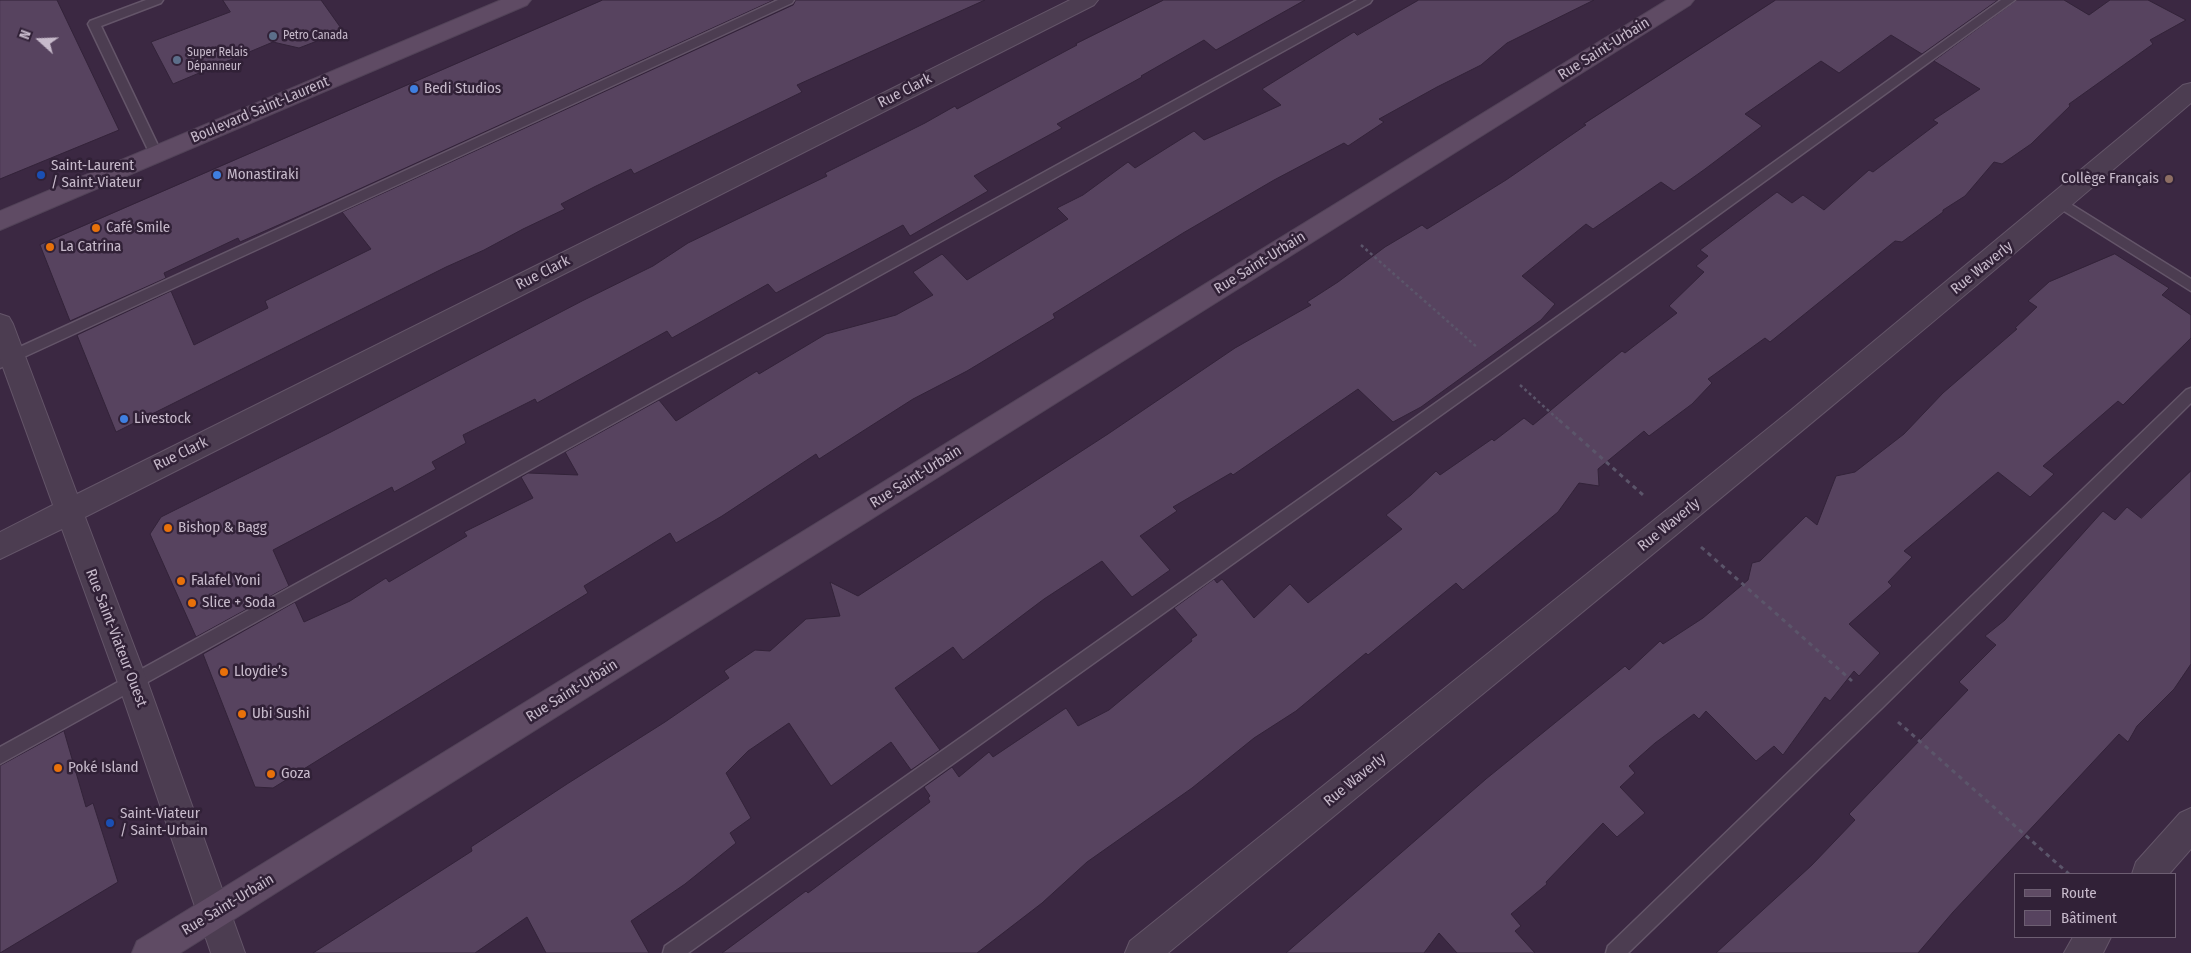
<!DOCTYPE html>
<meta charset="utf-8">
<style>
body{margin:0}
#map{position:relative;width:2191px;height:953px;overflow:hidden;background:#3b2842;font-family:"Fira Sans Condensed",sans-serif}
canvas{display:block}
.legend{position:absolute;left:2014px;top:873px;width:162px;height:65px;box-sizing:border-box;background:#312137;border:1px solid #6d5e72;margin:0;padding:6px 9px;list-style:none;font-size:15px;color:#c7bacb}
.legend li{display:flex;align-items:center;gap:10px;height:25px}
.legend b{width:25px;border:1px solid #6d5e72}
.north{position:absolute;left:15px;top:15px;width:50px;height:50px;-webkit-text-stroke:4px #312137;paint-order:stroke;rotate:290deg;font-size:14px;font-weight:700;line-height:20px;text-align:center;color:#c7bacb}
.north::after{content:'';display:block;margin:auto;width:18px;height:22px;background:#c7bacb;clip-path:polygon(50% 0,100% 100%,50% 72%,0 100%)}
</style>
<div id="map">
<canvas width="2191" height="953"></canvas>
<ul class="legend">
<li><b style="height:6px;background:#5f4b64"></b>Route</li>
<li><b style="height:14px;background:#57435f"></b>Bâtiment</li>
</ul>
<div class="north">N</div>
</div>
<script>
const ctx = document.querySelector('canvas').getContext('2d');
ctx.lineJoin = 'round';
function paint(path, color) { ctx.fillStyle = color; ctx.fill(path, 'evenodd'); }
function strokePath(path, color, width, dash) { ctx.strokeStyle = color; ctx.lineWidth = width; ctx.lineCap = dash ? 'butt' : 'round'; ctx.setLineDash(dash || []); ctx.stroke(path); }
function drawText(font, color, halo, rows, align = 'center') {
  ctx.font = font + ' "Fira Sans Condensed",sans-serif'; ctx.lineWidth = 5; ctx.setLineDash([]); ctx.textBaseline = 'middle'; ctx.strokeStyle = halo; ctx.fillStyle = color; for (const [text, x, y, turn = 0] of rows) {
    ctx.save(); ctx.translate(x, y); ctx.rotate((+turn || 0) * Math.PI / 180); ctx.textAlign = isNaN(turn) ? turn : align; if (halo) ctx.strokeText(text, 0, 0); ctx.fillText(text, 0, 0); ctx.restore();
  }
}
const building = new Path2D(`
 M0,0H57L119,130L0,179Z
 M223,0H321L343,31L299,48L273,42L173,84L151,42L230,12Z
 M603,0H774L333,201L240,242L238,238L164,273L166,278L70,321L40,245Z
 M796,0H985L797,85L802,92L634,174L631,169L594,187L561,204L565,209L523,229L484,250L446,267L116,432L77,335L171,291L194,345L268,308L265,301L371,249L342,212L793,5Z
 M1164,0H1305L1216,50L1204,40L1141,76L1142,77L1057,124L1062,128L974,176L988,191L910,236L903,225L776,293L768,284L672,338L667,331L537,403L535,399L463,435L466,443L432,462L436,469L394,492L392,487L273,550L289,586L196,637L150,534L161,517L331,432L582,301L653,266L688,243L827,176L825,173L925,123L955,106L957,109L1077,45L1076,44Z
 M1419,0H1594L1507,43L1481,65L1437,87L1379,119L1384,122L1348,146L1344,143L1274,180L1183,233L1053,314L1055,318L967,371L913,399L819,459L816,454L722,516L676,543L670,533L584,586L588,593L273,788L255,787L203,654L295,602L304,622L350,601L386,578L389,582L467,536L464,532L533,498L521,477L528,473L578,475L565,452L659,400L676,421L757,371L759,374L826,334L896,315L933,295L913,272L942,254L967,280L1068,219L1057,208L1083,195L1128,162L1135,168L1194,131L1204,140L1281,105L1262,89L1354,32L1357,35Z
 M1776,0H1998L1922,54L1891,35L1839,73L1821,61L1745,114L1762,126L1705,169L1674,191L1661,182L1593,229L1586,224L1522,276L1555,304L1541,320L1421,407L1393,422L1358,389L1233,475L1231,473L1173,507L1177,511L1140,536L1170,570L1132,597L1102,561L1044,599L963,660L953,647L895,688L940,750L911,770L891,742L831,786L789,723L748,751L726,773L751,818L730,833L736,843L685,884L631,921L649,953H546L527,917L475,953H313L472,851L471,847L567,784L665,722L729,678L724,671L755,650L770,651L806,619L840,616L830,582L858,596L1108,434L1235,348L1311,305L1307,302L1338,282L1385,247L1422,225L1427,229L1506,180L1586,125L1584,124Z
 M2017,0H2064L2089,15L2110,0H2148L2186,20L2150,40L2153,44L2069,104L2070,106L2031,144L2002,164L1994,162L1965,196L1943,210V212L1902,242L1895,241L1770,342L1765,338L1708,379L1712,383L1692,404L1649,436L1644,431L1598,469L1599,486L1579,483L1558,512L1463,590L1456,583L1368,655L1366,653L1296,711L1254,738L1192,788L1087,862L1042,903L977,953H722L806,891L808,893L930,802L928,798L930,796L924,787L952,767L959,777L989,752L993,757L1066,708L1078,726L1109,710L1192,641L1191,639L1197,635L1174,608L1214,579L1217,583L1222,579L1254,618L1290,584L1308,603L1402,529L1386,515L1411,495L1436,471L1440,475L1492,439L1494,441L1524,418L1533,425L1622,351L1625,353L1677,313L1669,306L1704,272L1696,266L1708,256L1700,250L1777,192L1792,203L1803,195L1824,210L1869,170L1873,172L1938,123L1933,120L1980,89L1934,61Z
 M2115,254L2169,288L2162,295L2191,315V338L2123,405L2118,401L2043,466L2054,474L2030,497L1998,472L1904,551L1912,557L1888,582L1892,586L1849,624L1880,653L1859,676L1854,671L1830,701L1825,697L1783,755L1774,746L1756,761L1706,711L1699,719L1694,714L1655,743L1629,766L1635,773L1620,787L1645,813L1617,837L1603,823L1546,882L1547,884L1511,914L1521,926L1515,931L1535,953H1457L1439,933L1424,953H1286L1486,779L1625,666L1629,670L1660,641L1663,644L1703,618L1748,580L1752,563L1760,561L1806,516L1817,525L1836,476L1855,472L1904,434L1943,393L2017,329L2015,328L2037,307L2028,301L2049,282Z
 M2191,471V664L2174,689L2137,726L2128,742L2119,734L1953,912L1918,953H1716L1812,865L1855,820L1849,814L1968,690L1959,682L1996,645L1985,636L2005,620L2103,511L2115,520L2127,507L2141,518Z
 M64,731L86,807L93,803L118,882L0,953V766Z`);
const pathFar1 = new Path2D(`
 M1361,245L1478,348
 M1520,385L1560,421`);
const path = new Path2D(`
 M1559,420L1643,495
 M1701,547L1852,681
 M1898,722L2069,874`);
const lane = new Path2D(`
 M146,0H163L161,3L101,26L162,154L160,157H152L150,154L88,24L90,21Z
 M778,0H794L792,3L0,368V356Z
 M1357,0H1372L1370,3L0,764V747Z
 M2001,0H2015L1504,370L688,953H663L665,946L1494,362Z
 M2061,198L2191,279V291L2056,206L2054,203L2056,200Z
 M2191,388V403L1882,708L1628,953H1606L1608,946L2186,390Z`);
const street = new Path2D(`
 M1070,0H1098L1094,5L85,517L148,683L245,953H211L118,683L62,529L0,559V532L53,505L0,359V314L9,317L13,324L77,494Z
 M2191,83V103C1855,392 1510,670 1168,953H1125L1130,941L1791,410L2183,85Z
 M2191,808V849L2169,874H2132L2136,862L2180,813Z
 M2073,937H2111L2103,953H2064Z`);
const secondary = new Path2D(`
 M501,0H531L527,5L0,230V211Z
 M1667,0H1694L1690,5L180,953H132L137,941Z`);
const markers = [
 [273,36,5,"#5c6f8a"],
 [177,60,5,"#5c6f8a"],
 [414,89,5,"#3f7fe0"],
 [41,175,5,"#1a4fb4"],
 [217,175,5,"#3f7fe0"],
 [2169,179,5,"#8d6e63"],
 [96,228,5,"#e8710a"],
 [50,247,5,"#e8710a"],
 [124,419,5,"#3f7fe0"],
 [168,528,5,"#e8710a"],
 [181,581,5,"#e8710a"],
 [192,603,5,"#e8710a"],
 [224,672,5,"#e8710a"],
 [242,714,5,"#e8710a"],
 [58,768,5,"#e8710a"],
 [271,774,5,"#e8710a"],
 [110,823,5,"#1a4fb4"]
];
const farPoinames = [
 ["Petro Canada",283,36],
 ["Super Relais",187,53],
 ["Dépanneur",187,67]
];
const streetNames = [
 ["Rue Saint-Urbain",1604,49,-32],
 ["Rue Clark",905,91,-27],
 ["Boulevard Saint-Laurent",260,110,-23],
 ["Rue Saint-Urbain",1260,263,-32],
 ["Rue Waverly",1982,268,-39],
 ["Rue Clark",543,273,-27],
 ["Rue Clark",181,454,-26],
 ["Rue Saint-Urbain",916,477,-32],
 ["Rue Waverly",1669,525,-39],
 ["Rue Saint-Viateur Ouest",116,638,69],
 ["Rue Saint-Urbain",572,691,-32],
 ["Rue Waverly",1355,780,-39],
 ["Rue Saint-Urbain",228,905,-31]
];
const poiNames = [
 ["Bedi Studios",424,89],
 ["Saint-Laurent",51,166],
 ["/ Saint-Viateur",51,183],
 ["Monastiraki",227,175],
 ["Collège Français",2159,179,"right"],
 ["Café Smile",106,228],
 ["La Catrina",60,247],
 ["Livestock",134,419],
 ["Bishop & Bagg",178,528],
 ["Falafel Yoni",191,581],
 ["Slice + Soda",202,603],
 ["Lloydie’s",234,672],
 ["Ubi Sushi",252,714],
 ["Poké Island",68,768],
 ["Goza",281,774],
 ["Saint-Viateur",120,814],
 ["/ Saint-Urbain",120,831]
];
paint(building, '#57435f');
strokePath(building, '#332339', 1);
strokePath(lane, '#645569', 3);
strokePath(street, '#645569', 2);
strokePath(secondary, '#524358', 2);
strokePath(pathFar1, '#5b556a', 2.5, [3, 3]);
strokePath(path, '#5b556a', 3, [4.5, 4.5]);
paint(lane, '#4c3d51');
paint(street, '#4c3d51');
paint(secondary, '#5f4b64');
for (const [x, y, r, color] of markers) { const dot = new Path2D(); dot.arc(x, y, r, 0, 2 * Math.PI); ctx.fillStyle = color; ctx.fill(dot); strokePath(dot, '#312137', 2); }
drawText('12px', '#c7bacb', '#312137', farPoinames, 'left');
drawText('15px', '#c7bacb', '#312137', streetNames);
drawText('15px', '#c7bacb', '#312137', poiNames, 'left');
</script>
